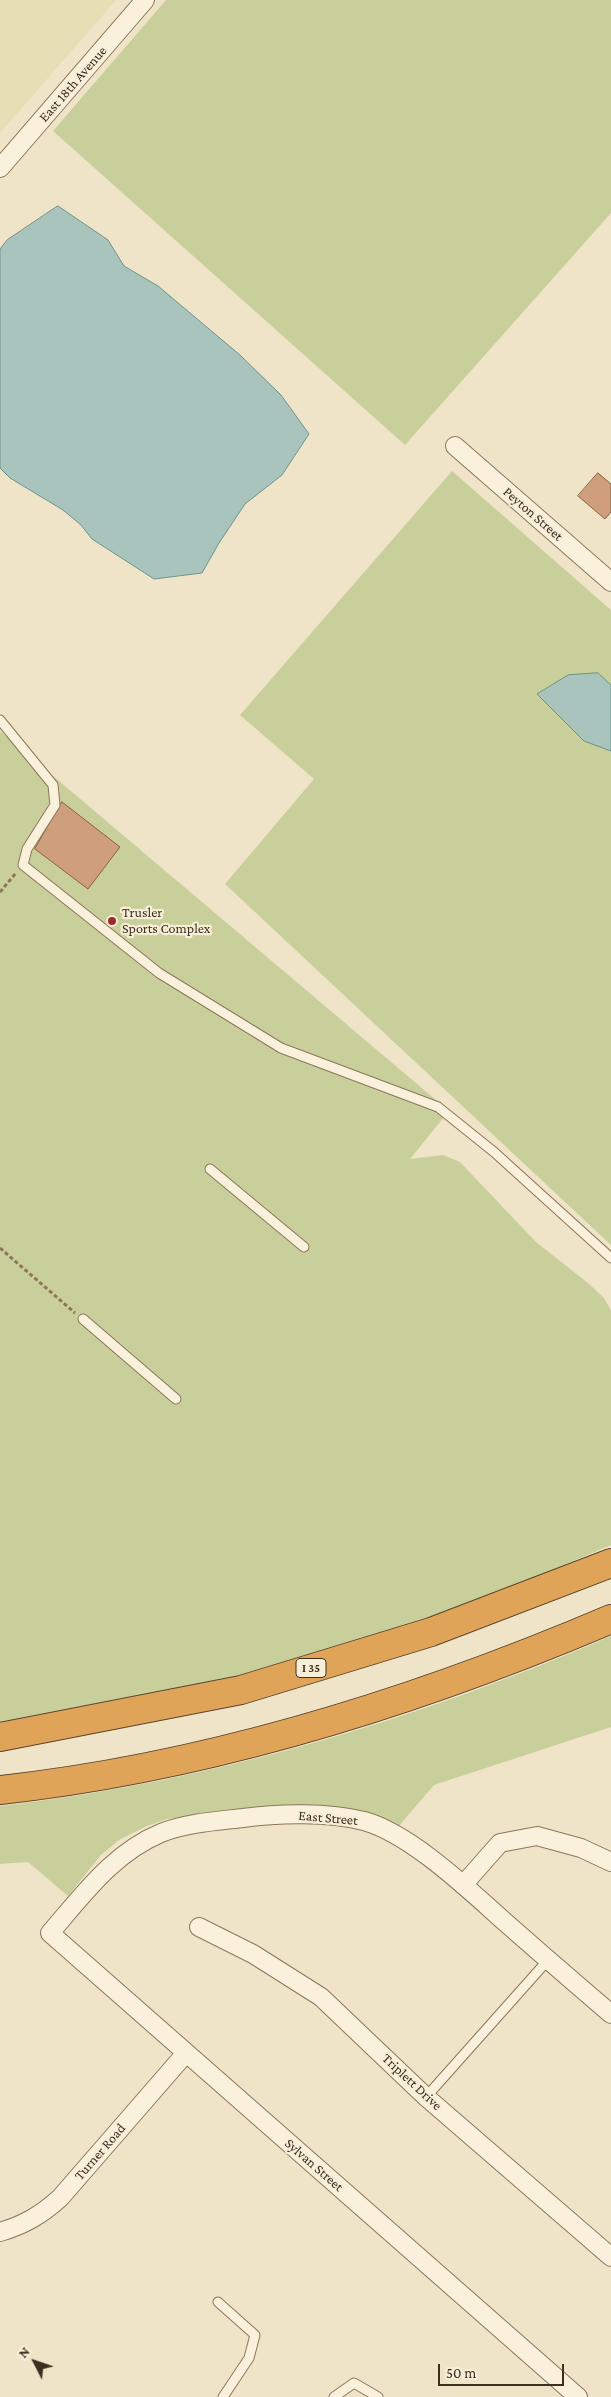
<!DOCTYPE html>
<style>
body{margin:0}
#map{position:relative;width:611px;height:2397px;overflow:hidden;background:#f0e4c8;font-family:"Crimson Pro",serif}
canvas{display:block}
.north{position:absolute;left:10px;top:2337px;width:50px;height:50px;-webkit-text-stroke:4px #f7eed8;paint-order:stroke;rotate:311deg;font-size:14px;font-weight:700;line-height:20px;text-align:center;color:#3d2e20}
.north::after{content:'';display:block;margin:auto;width:18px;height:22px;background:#3d2e20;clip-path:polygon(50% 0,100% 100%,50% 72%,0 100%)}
.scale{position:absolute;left:438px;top:2364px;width:126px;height:22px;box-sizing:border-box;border:2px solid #3d2e20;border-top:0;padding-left:6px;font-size:15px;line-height:18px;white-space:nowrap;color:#3d2e20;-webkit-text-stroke:4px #f7eed8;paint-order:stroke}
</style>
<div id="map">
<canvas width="611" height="2397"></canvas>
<div class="north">N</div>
<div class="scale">50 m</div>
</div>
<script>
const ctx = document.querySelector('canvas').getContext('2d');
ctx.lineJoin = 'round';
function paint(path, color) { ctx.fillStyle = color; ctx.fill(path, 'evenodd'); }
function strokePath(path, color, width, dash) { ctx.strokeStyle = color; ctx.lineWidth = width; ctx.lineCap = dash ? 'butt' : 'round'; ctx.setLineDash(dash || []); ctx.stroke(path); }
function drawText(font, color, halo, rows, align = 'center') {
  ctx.font = font + ' "Crimson Pro",serif'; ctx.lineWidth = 4.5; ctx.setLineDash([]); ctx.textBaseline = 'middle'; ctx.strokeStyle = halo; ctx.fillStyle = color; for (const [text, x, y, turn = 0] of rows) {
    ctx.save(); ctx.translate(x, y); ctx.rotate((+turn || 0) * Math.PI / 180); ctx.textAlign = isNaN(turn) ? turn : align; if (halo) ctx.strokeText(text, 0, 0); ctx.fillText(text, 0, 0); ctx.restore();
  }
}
const farmland = new Path2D(`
 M0,0H116L0,133Z`);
const green = new Path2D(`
 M166,0H611V213L405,445L53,131Z
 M452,471L611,610V1245L225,884L314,779L240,715Z
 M0,731L449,1111L410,1159L443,1155L460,1162L536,1242L588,1283L604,1298L611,1310V1545L505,1590L414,1624L317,1655L209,1683L0,1723Z
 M611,1636V1727L434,1785L398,1827L326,1808L289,1806L167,1819L147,1826L119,1840L101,1855L68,1896L28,1862L0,1864V1806C210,1782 417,1720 611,1636Z`);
const water = new Path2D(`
 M58,206L108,240L124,266L158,286L240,355L281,395L309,434L282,475L245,504L219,543L202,573L154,579L92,539L81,525L63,510L10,478L0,468V249L7,240Z
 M598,673L611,685V751L584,741L537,694L568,675Z`);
const building = new Path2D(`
 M598,473L611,484V512L605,519L578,496Z
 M62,802L120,847L88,889L35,849Z`);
const path = new Path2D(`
 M0,892L16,873
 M0,1248L75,1313`);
const lane = new Path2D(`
 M0,720L53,785L55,805L27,849L23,865L159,973L281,1048L438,1107L494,1152L611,1258
 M210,1169L304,1247
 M83,1319L176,1399
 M426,2097L548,1960
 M218,2302L255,2335L249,2358L223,2397
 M334,2397L354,2383L378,2397`);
const street = new Path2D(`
 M0,168L145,0
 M455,446L611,582
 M463,1885L500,1843L537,1836L581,1848L611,1862
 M199,1927L253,1954L321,1997L426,2097L611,2257
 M0,2232C24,2225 41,2215 60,2198L186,2053
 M578,2397L50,1933C83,1895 113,1853 161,1833C186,1823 217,1821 243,1818C279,1813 328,1812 364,1821C411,1834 469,1890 505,1922C540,1953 575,1983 611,2014`);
const highway = new Path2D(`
 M0,1737L241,1690L431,1632L611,1563
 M0,1790C211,1767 416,1702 611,1619`);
const markers = [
 [112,921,5,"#9e2a2b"]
];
const shields = [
 [311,1668,30]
];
const shieldNames = [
 ["I 35",311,1668]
];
const streetNames = [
 ["East 18th Avenue",73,84,-49],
 ["Peyton Street",533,514,41],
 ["East Street",328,1818,5],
 ["Triplett Drive",412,2082,43],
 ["Turner Road",100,2152,-49],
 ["Sylvan Street",314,2165,41]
];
const poiNames = [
 ["Trusler",122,913],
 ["Sports Complex",122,929]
];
paint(farmland, '#e6deb5');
paint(green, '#c9cf9b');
paint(water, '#a9c4bc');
strokePath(water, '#6f938a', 1);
paint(building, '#cf9f7d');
strokePath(building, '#8d5f41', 1);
strokePath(lane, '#8d765c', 11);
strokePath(street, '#8d765c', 20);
strokePath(highway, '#5b4430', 30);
strokePath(path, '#8d765c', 3, [4, 2.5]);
strokePath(lane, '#faf1dc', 9);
strokePath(street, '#faf1dc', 18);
strokePath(highway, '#e0a458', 28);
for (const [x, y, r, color] of markers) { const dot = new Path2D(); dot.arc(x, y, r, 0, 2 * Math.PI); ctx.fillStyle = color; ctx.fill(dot); strokePath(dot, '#f7eed8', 2); }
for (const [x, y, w] of shields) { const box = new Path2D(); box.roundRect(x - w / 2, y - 9.5, w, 19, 4); ctx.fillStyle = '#f7eed8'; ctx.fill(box); strokePath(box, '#3d2e20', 1); }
drawText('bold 12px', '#3d2e20', null, shieldNames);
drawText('14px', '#3d2e20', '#f7eed8', streetNames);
drawText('14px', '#3d2e20', '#f7eed8', poiNames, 'left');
</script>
